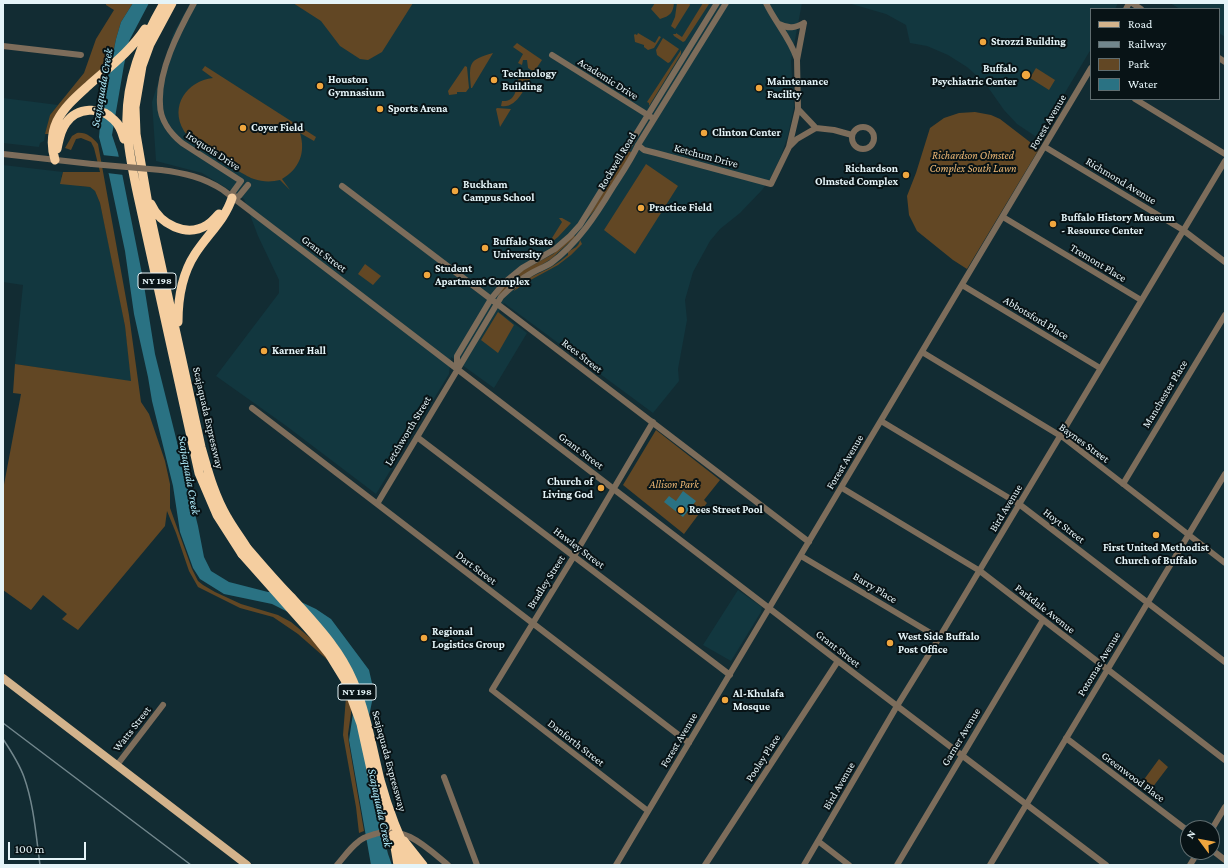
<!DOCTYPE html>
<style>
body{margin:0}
#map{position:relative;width:1228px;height:868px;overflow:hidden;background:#122c33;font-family:"Crimson Pro",serif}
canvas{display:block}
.frame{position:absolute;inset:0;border:4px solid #e5f4f8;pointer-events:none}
.legend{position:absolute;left:1090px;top:8px;width:130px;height:92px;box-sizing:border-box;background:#081316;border:1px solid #606d70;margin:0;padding:5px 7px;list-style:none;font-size:12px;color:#e5f4f8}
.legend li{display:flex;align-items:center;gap:8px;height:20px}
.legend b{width:20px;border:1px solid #606d70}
.north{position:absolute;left:1180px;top:820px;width:40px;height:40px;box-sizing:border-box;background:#081316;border:1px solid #606d70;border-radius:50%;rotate:302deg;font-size:11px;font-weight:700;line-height:16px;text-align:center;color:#e5f4f8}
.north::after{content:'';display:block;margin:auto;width:14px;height:18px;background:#f0a63e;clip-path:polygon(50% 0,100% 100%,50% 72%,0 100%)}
.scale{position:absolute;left:8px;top:842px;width:78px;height:18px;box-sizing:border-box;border:2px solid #e5f4f8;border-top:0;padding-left:5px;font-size:12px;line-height:14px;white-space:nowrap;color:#e5f4f8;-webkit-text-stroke:3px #081316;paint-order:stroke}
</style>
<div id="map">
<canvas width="1228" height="868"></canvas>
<div class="frame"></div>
<ul class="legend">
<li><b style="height:5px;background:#d3b38c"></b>Road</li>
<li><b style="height:5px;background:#72878d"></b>Railway</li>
<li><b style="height:11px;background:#624724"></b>Park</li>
<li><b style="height:11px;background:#2a7283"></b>Water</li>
</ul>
<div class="north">N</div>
<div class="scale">100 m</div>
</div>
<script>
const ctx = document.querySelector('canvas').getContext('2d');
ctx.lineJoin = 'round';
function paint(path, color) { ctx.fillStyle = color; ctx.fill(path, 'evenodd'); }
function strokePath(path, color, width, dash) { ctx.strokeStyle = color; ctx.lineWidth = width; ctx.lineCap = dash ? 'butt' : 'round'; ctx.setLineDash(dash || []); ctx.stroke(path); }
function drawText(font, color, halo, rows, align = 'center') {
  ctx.font = font + ' "Crimson Pro",serif'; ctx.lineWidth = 4; ctx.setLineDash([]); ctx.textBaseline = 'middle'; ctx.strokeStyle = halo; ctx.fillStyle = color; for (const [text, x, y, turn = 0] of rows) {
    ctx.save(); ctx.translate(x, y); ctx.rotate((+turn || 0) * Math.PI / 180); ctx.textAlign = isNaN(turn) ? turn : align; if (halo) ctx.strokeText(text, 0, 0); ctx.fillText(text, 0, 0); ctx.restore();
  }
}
const built = new Path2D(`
 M190,3H802L791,61L794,107L788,135L781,156L770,179L762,190L740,213L720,229L710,241L693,272L685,300L687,320L678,369L679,381L653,413L504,303L499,312L527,333L494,388L451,357L449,374L376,494L285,425L216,376L279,293V280L258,236L244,199L202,173L156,161L152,102L173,34Z
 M848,3H1118L1115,9H1091V49L1038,138L1017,124L1004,110L985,83L967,67L948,55L927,46L910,43L906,25L886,14Z
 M1170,3H1225V37L1219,33V9H1180Z
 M3,98L58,105L50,115L44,141L40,143L39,147L3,143Z
 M3,165L63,172L61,177L79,186L90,187L95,191L100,203L119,293L125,326L132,382L15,364L23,285L3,282Z
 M738,590L762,607L761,612L731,661L703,645Z`);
const green = new Path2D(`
 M106,3H133L121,22L116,39L112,59L66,101L60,109L50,134H45L50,115L84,73L96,39L114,10L106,5Z
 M293,3H413L382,52L368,60L360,59L340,46L321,21Z
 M655,3H674C673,13 670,16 660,19L651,9Z
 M677,3H689L690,5L675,29L671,26L675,17Z
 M703,3L709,4L685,41L683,42L674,36L673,34H676V33L682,37Z
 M638,33L655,43L659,36L661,37L654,48L648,50L644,47V45L635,42L634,35L635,34L637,35Z
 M663,38L679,49L670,62L668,63L657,55L656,50Z
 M517,43L542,60L534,72L528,68L527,60H523L522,65L518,63L523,54L513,47Z
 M681,50V54L649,106V103L647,102Z
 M493,53L472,88H471C469,63 468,60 493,53Z
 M205,66L316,137L314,141L300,133C306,153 299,169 282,179L290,190L280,180C272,182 262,182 254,179C242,175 189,140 184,131C169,106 187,81 213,78L202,70Z
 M465,66L467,67L469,88L466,92H457V94L449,95L448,91Z
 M1036,68L1055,80L1049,90L1030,78Z
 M526,74L532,76C525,87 517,109 501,106L502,101C517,102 516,87 519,77Z
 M497,108L511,109L500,127L496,109Z
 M975,112L991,115L1000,119L1039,149L967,269L953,260L917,231L909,215L907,196L916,173L930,128L944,118L959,113Z
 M77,133C86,132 92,137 98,144L129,315L141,402L149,414L165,461L170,484V508L192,569L198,581L203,585L215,592L241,604L278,615L291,622L320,646L351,689V713L348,734L349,744L364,831L359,833L356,807L343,735L346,697L342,682L331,663L298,634L273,617L240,608L198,587L189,571L176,533L167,511L165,526L78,630L62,619L67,614L43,595L31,610L3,590V490L21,394L13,393L15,364L131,381L125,326L100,203L95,191L90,187L60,184L63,172H100L94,148L91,142L81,138L76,139L71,150L65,148L72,136Z
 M628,151L631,152V154L599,205L587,219Z
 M646,164L678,186L635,254L604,230Z
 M559,218H562L571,223L558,237L547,246L562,222Z
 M574,235L575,237L551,259L515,281L499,295L497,294L510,281L522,271L553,254Z
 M580,240L582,244L571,255L558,265L527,282L514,291C519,280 542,273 553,266C558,263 563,259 568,255V252C574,248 579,247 580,240Z
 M365,264L381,276L373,285L358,274Z
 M498,312L514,325L498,353L481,340Z
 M656,430L720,480L704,500L707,503L684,534L623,485Z
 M1159,759L1168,767L1149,792L1140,785Z`);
const water = new Path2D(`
 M133,3H149L129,41L124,65L112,135L118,153L143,279L155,354L198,526L204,557L211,571L229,582L268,592H280L316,609L331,619L369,670L374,692L368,721L370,775L377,809L388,854L392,865H371L349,740L355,700L352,669L336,643L306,621L272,604L224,594L200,579L193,568L180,532L173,486L152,401L148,377L134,314L125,251L109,175L99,137L100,126L108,73L112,59L116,39L121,22Z
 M683,491L696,501L683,517L664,502L669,496L676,501Z`);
const pier = new Path2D(`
 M102,155L121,157L124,175L107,173Z`);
const minor = new Path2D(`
 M194,3C178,32 158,71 160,104C160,120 171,134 182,143L241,181L233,192L232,198
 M766,3C775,22 790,38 797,59
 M1132,3L1141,9
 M1126,9L1129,3
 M779,24C789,29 795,28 804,23
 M3,46L81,55
 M552,55L651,117
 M1219,58L1225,62
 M1135,99L1225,154
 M798,109L816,128L834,130L852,135
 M852 138a11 11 0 1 1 22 0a11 11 0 1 1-22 0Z
 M638,145L644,150L656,153L771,184L789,147L798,109L797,60L804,23
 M789,147L797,139L816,128
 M1045,147L1183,230L1225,262
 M3,154L92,164
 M161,170C184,173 203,177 223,190L341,280L838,661L1106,865
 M342,186L483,293L809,542
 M232,198L239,196L248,185
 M1003,217L1141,300
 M962,285L1100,368
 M922,352L1064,438L1225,563
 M457,368V356L491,299L505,282L522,268L555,249L570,236L580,225L717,3
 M252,408L689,743
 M881,421L1019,504L1225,662
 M417,437L730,675
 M1123,484L1225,315
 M842,488L980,571L1225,760
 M377,504L501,297C510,288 519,280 530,274C536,270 545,267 551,263C578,243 596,215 613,187C622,173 631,160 638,145L726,3
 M801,556L939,638
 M1066,738L1188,831
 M117,765L163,705
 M444,777L477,865
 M648,811L492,690L574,556L653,422
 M1212,829L1225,807
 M818,841L849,865
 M1212,850L1225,860
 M337,865C344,857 350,848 358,842C363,837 368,836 375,834C404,824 427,848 448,865
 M616,865L1091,68
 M705,865L838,661
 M804,865L897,706L939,638L1225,161
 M897,865L1043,620
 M990,865L1225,474
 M1190,865L1198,852`);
const major = new Path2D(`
 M3,678L247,865`);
const highway = new Path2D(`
 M164,3C142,41 125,82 127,127C128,150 133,173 138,196L199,473L217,515L242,554
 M172,3L150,44L142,66L135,107L136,134L149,210L201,447C208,471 214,495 227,517C233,528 241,538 247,548
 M57,149C59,140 60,131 66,123C77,107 101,106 114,120C120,125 122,132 124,139
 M55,160C51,147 51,134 57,121C64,107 77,96 88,86C108,68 130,52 145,29
 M151,204C160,224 186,238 207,225C211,223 215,218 219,214
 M178,322C178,298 182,274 195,254C207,235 225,220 232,198
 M393,835L398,865
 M404,841L423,865`);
const rail = new Path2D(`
 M3,723L191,865
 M3,739C11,751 19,763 24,777C34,805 36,836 40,865`);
const minorBridge = new Path2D(`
 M92,164L161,170`);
const highwayBridge = new Path2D(`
 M247,548C262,565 276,582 292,598C315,624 339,648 353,681C366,712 372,747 380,780C388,809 399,838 413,865
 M242,554L313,634L329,654L345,680L361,724L376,792L389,826
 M398,849L405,865`);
const markers = [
 [983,42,4,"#f0a63e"],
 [1026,75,5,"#f0a63e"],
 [494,80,4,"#f0a63e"],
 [320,86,4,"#f0a63e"],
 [759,88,4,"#f0a63e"],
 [380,109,4,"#f0a63e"],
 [243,128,4,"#f0a63e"],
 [704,133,4,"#f0a63e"],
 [906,175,4,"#f0a63e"],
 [455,191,4,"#f0a63e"],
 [641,208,4,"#f0a63e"],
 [1053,224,4,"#f0a63e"],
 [485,248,4,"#f0a63e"],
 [427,275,4,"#f0a63e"],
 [264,351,4,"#f0a63e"],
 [601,488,4,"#f0a63e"],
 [681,510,4,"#f0a63e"],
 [1156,535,4,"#f0a63e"],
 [424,638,4,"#f0a63e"],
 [890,643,4,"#f0a63e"],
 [725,700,4,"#f0a63e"]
];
const shields = [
 [157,281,38],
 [357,692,38]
];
const shieldNames = [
 ["NY 198",157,281],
 ["NY 198",357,692]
];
const poiNames = [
 ["Strozzi Building",991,42],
 ["Buffalo",1017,69,"right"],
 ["Psychiatric Center",1017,82,"right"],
 ["Technology",502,74],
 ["Building",502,87],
 ["Houston",328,80],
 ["Gymnasium",328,93],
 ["Maintenance",767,82],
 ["Facility",767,95],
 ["Sports Arena",388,109],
 ["Coyer Field",251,128],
 ["Clinton Center",712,133],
 ["Richardson",898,169,"right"],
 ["Olmsted Complex",898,182,"right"],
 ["Buckham",463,185],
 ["Campus School",463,198],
 ["Practice Field",649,208],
 ["Buffalo History Museum",1061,218],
 ["- Resource Center",1061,231],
 ["Buffalo State",493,242],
 ["University",493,255],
 ["Student",435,269],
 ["Apartment Complex",435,282],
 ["Karner Hall",272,351],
 ["Church of",593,482,"right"],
 ["Living God",593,495,"right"],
 ["Rees Street Pool",689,510],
 ["First United Methodist",1156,548,"center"],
 ["Church of Buffalo",1156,561,"center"],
 ["Regional",432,632],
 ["Logistics Group",432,645],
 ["West Side Buffalo",898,637],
 ["Post Office",898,650],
 ["Al-Khulafa",733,694],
 ["Mosque",733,707]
];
const streetNames = [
 ["Academic Drive",608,79,32],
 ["Forest Avenue",1048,122,-60],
 ["Iroquois Drive",213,151,33],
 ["Ketchum Drive",706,156,15],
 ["Rockwell Road",617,161,-59],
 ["Richmond Avenue",1121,181,31],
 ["Grant Street",324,254,37],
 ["Tremont Place",1098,263,31],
 ["Abbotsford Place",1036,318,31],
 ["Rees Street",582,356,38],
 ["Manchester Place",1165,394,-59],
 ["Scajaquada Expressway",208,418,77],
 ["Letchworth Street",408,431,-59],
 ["Baynes Street",1084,443,36],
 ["Grant Street",581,451,37],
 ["Forest Avenue",845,462,-59],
 ["Bird Avenue",1006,508,-59],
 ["Hoyt Street",1064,526,38],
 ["Hawley Street",579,548,37],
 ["Dart Street",476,568,37],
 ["Bradley Street",546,582,-58],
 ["Barry Place",875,588,31],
 ["Parkdale Avenue",1045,609,38],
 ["Grant Street",838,649,38],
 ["Potomac Avenue",1099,664,-59],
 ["Watts Street",132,729,-52],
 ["Garner Avenue",961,737,-59],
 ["Forest Avenue",679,740,-59],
 ["Danforth Street",576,743,38],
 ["Pooley Place",763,758,-57],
 ["Scajaquada Expressway",389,761,75],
 ["Greenwood Place",1133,777,37],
 ["Bird Avenue",839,786,-60]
];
const parkNames = [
 ["Richardson Olmsted",973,156],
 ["Complex South Lawn",973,169],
 ["Allison Park",674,485]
];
const waterNames = [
 ["Scajaquada Creek",102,88,-80],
 ["Scajaquada Creek",189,475,80],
 ["Scajaquada Creek",380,808,78]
];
paint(built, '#12373f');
paint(green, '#624724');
paint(water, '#2a7283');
paint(pier, '#122c33');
strokePath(minor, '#7d6d5b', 6);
strokePath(major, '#d3b38c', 8);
strokePath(highway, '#f5cea0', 9);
strokePath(rail, '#72878d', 1.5);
strokePath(minorBridge, '#7d6d5b', 6);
strokePath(highwayBridge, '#f5cea0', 9);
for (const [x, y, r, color] of markers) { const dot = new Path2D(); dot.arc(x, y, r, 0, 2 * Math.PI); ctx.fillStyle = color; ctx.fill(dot); strokePath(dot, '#081316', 1.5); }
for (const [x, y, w] of shields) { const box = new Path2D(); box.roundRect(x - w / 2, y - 8, w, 16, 3); ctx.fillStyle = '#081316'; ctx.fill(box); strokePath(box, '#e5f4f8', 1); }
drawText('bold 10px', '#e5f4f8', null, shieldNames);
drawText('bold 11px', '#e5f4f8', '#081316', poiNames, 'left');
drawText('11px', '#e5f4f8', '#081316', streetNames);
drawText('italic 11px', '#edb774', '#081316', parkNames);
drawText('italic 12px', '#ade8f8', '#081316', waterNames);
</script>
